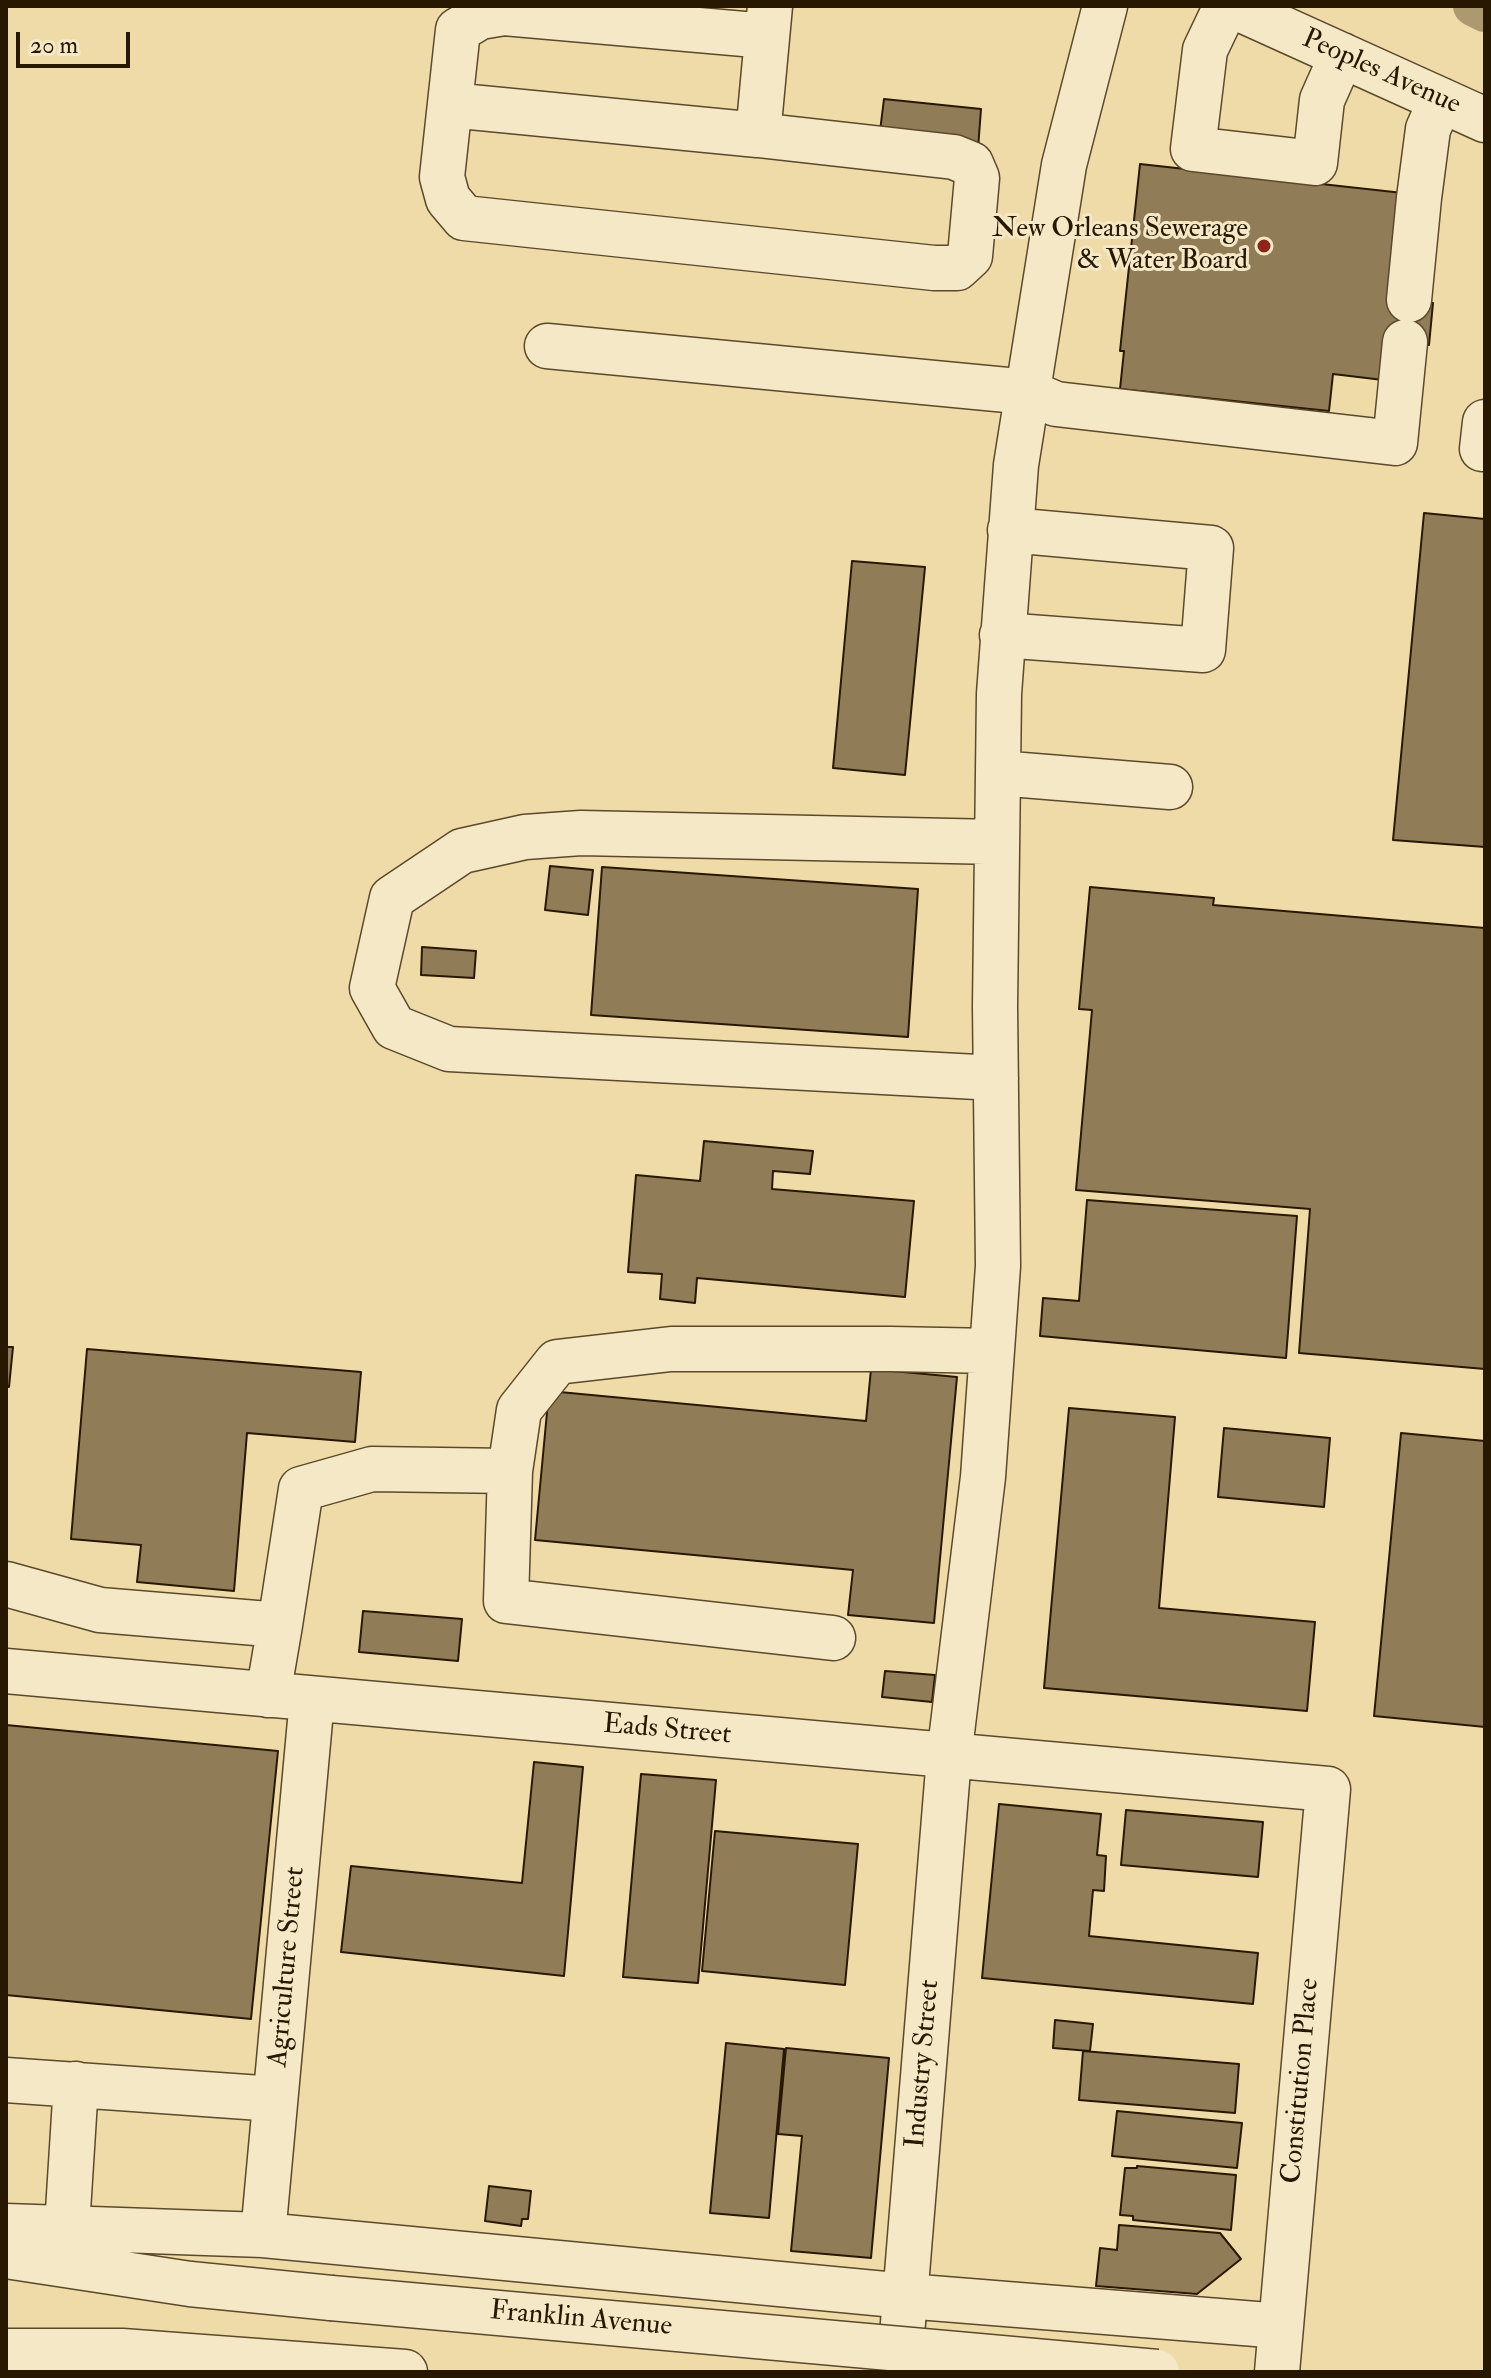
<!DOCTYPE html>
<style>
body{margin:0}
#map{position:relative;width:1491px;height:2378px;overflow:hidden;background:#efdba8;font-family:"IM FELL Double Pica",serif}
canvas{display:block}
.frame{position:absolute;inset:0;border:8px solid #291801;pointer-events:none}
.scale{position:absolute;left:16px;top:32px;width:114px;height:36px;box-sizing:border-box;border:4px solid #291801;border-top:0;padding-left:10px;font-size:24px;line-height:28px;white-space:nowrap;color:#291801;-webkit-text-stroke:6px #f5e8c6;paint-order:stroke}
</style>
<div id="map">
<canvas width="1491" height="2378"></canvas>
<div class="frame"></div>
<div class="scale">20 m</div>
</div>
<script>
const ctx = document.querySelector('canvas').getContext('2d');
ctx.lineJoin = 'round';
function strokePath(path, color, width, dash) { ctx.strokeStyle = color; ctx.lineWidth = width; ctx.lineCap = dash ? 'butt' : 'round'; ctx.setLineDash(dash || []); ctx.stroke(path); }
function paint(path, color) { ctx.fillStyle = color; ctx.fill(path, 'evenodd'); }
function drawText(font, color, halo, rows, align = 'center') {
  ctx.font = font + ' "IM FELL Double Pica",serif'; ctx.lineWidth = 6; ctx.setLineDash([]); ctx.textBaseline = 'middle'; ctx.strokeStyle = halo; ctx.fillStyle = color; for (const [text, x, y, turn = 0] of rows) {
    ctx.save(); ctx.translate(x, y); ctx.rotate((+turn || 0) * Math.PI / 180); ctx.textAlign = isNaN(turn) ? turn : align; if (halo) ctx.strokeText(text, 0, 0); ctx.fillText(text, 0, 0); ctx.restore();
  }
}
const canal = new Path2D(`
 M1473,6L1485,12`);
const building = new Path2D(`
 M884,99L981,109L978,149L879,139Z
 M1140,164L1403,193L1392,299L1433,303L1429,345L1388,341L1383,380L1333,374L1329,411L1120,389L1124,351H1120Z
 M1424,513L1485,519V847L1393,840Z
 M852,561L925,567L905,775L833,768Z
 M550,866L593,870L588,915L545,910Z
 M602,867L918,889L908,1037L591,1015Z
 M1090,887L1214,898L1213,905L1485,928V1369L1299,1353L1310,1209L1076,1190L1092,1010L1079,1009Z
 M422,947L476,951L474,978L421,975Z
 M704,1141L813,1151L810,1174L773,1171L772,1189L914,1201L905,1297L697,1278L695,1303L660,1299L662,1274L628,1272L636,1175L700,1181Z
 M1087,1200L1297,1216L1286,1358L1040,1336L1043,1298L1079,1301Z
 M6,1347H13L9,1387L6,1386Z
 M87,1349L361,1372L355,1442L247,1433L234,1591L137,1582L141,1545L71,1539Z
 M871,1369L957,1377L934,1623L848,1615L853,1570L535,1540L549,1391L866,1421Z
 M1069,1408L1175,1417L1159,1608L1315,1622L1307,1711L1044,1688Z
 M1224,1428L1330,1438L1324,1507L1218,1497Z
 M1401,1433L1485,1441V1727L1374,1716Z
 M363,1611L462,1619L458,1661L359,1652Z
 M885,1671L935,1675L932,1702L882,1697Z
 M6,1725L278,1751L251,2019L6,1995Z
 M534,1762L583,1767L564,1976L341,1952L351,1866L522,1883Z
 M641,1774L716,1780L698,1983L623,1977Z
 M999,1804L1101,1814L1097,1855L1106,1856L1104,1891L1093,1890L1089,1936L1258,1953L1253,2004L982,1978Z
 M1126,1810L1263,1822L1258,1877L1121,1865Z
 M715,1831L858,1844L845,1985L702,1971Z
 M1055,2020L1093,2024L1090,2051L1053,2048Z
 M726,2043L784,2049L769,2218L710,2213Z
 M786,2048L889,2058L871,2258L791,2251L802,2136L778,2134Z
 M1083,2051L1239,2064L1235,2113L1079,2100Z
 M1117,2111L1242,2123L1237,2168L1112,2156Z
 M1137,2166L1236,2175L1231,2230L1133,2220V2216L1120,2215L1125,2168H1137Z
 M489,2186L531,2191L528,2219H522L521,2226L485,2221Z
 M1119,2225L1220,2233L1241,2259L1197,2294L1096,2286L1100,2248L1117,2250Z`);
const minor = new Path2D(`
 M1226,6L1205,50L1193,149L1315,163L1322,100L1342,55
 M1233,6L1485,120
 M767,36L504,13L480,17L458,30L442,177L448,199L464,218L934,268H957L970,256L977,178L971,164L954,157L758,135L770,6
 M450,105L758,135
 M1409,300L1419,198L1428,129L1441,100
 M547,346L1028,392L1056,404L1395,443L1405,342
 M1485,422L1482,449H1485
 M1002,635L1203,650L1211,548L1010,530
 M998,773L1170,787
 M996,1078L449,1049L394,1027L372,988L392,898L462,851L525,837L581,833L997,842
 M510,1471L506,1601L833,1638
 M6,1584L100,1610L280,1625L301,1489L372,1469L510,1471L519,1410L557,1362L671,1349H891L992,1351
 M6,1671L1328,1789L1277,2372
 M268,1695L280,1625
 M6,2080L275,2099
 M6,2226L263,2235L906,2296L1281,2326
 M67,2227L76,2084
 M263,2235L312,1699
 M6,2256L190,2284L331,2298
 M6,2351H122L405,2372
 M899,2372L949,1757L983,1477L998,1266L995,1006L999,694L1016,465L1064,165L1105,6`);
const minorBridge = new Path2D(`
 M331,2298L1157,2372`);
const markers = [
 [1264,246,8,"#8f2418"]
];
const streetNames = [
 ["Peoples Avenue",1381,73,24],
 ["Eads Street",667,1731,5],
 ["Agriculture Street",288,1967,-85],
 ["Industry Street",924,2064,-85],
 ["Constitution Place",1302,2081,-85],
 ["Franklin Avenue",581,2320,5]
];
const poiNames = [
 ["New Orleans Sewerage",1248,230],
 ["& Water Board",1248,262]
];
strokePath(canal, '#ac996f', 40);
paint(building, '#907d58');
strokePath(building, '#291801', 2);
strokePath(minor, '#5a492b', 47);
strokePath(minor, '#f5e8c6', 44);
strokePath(minorBridge, '#5a492b', 47, []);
strokePath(minorBridge, '#f5e8c6', 44);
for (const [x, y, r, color] of markers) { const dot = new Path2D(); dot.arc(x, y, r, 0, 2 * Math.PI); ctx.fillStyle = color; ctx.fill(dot); strokePath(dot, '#f5e8c6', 3); }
drawText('28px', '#291801', '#f5e8c6', streetNames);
drawText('28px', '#291801', '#f5e8c6', poiNames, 'right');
</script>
